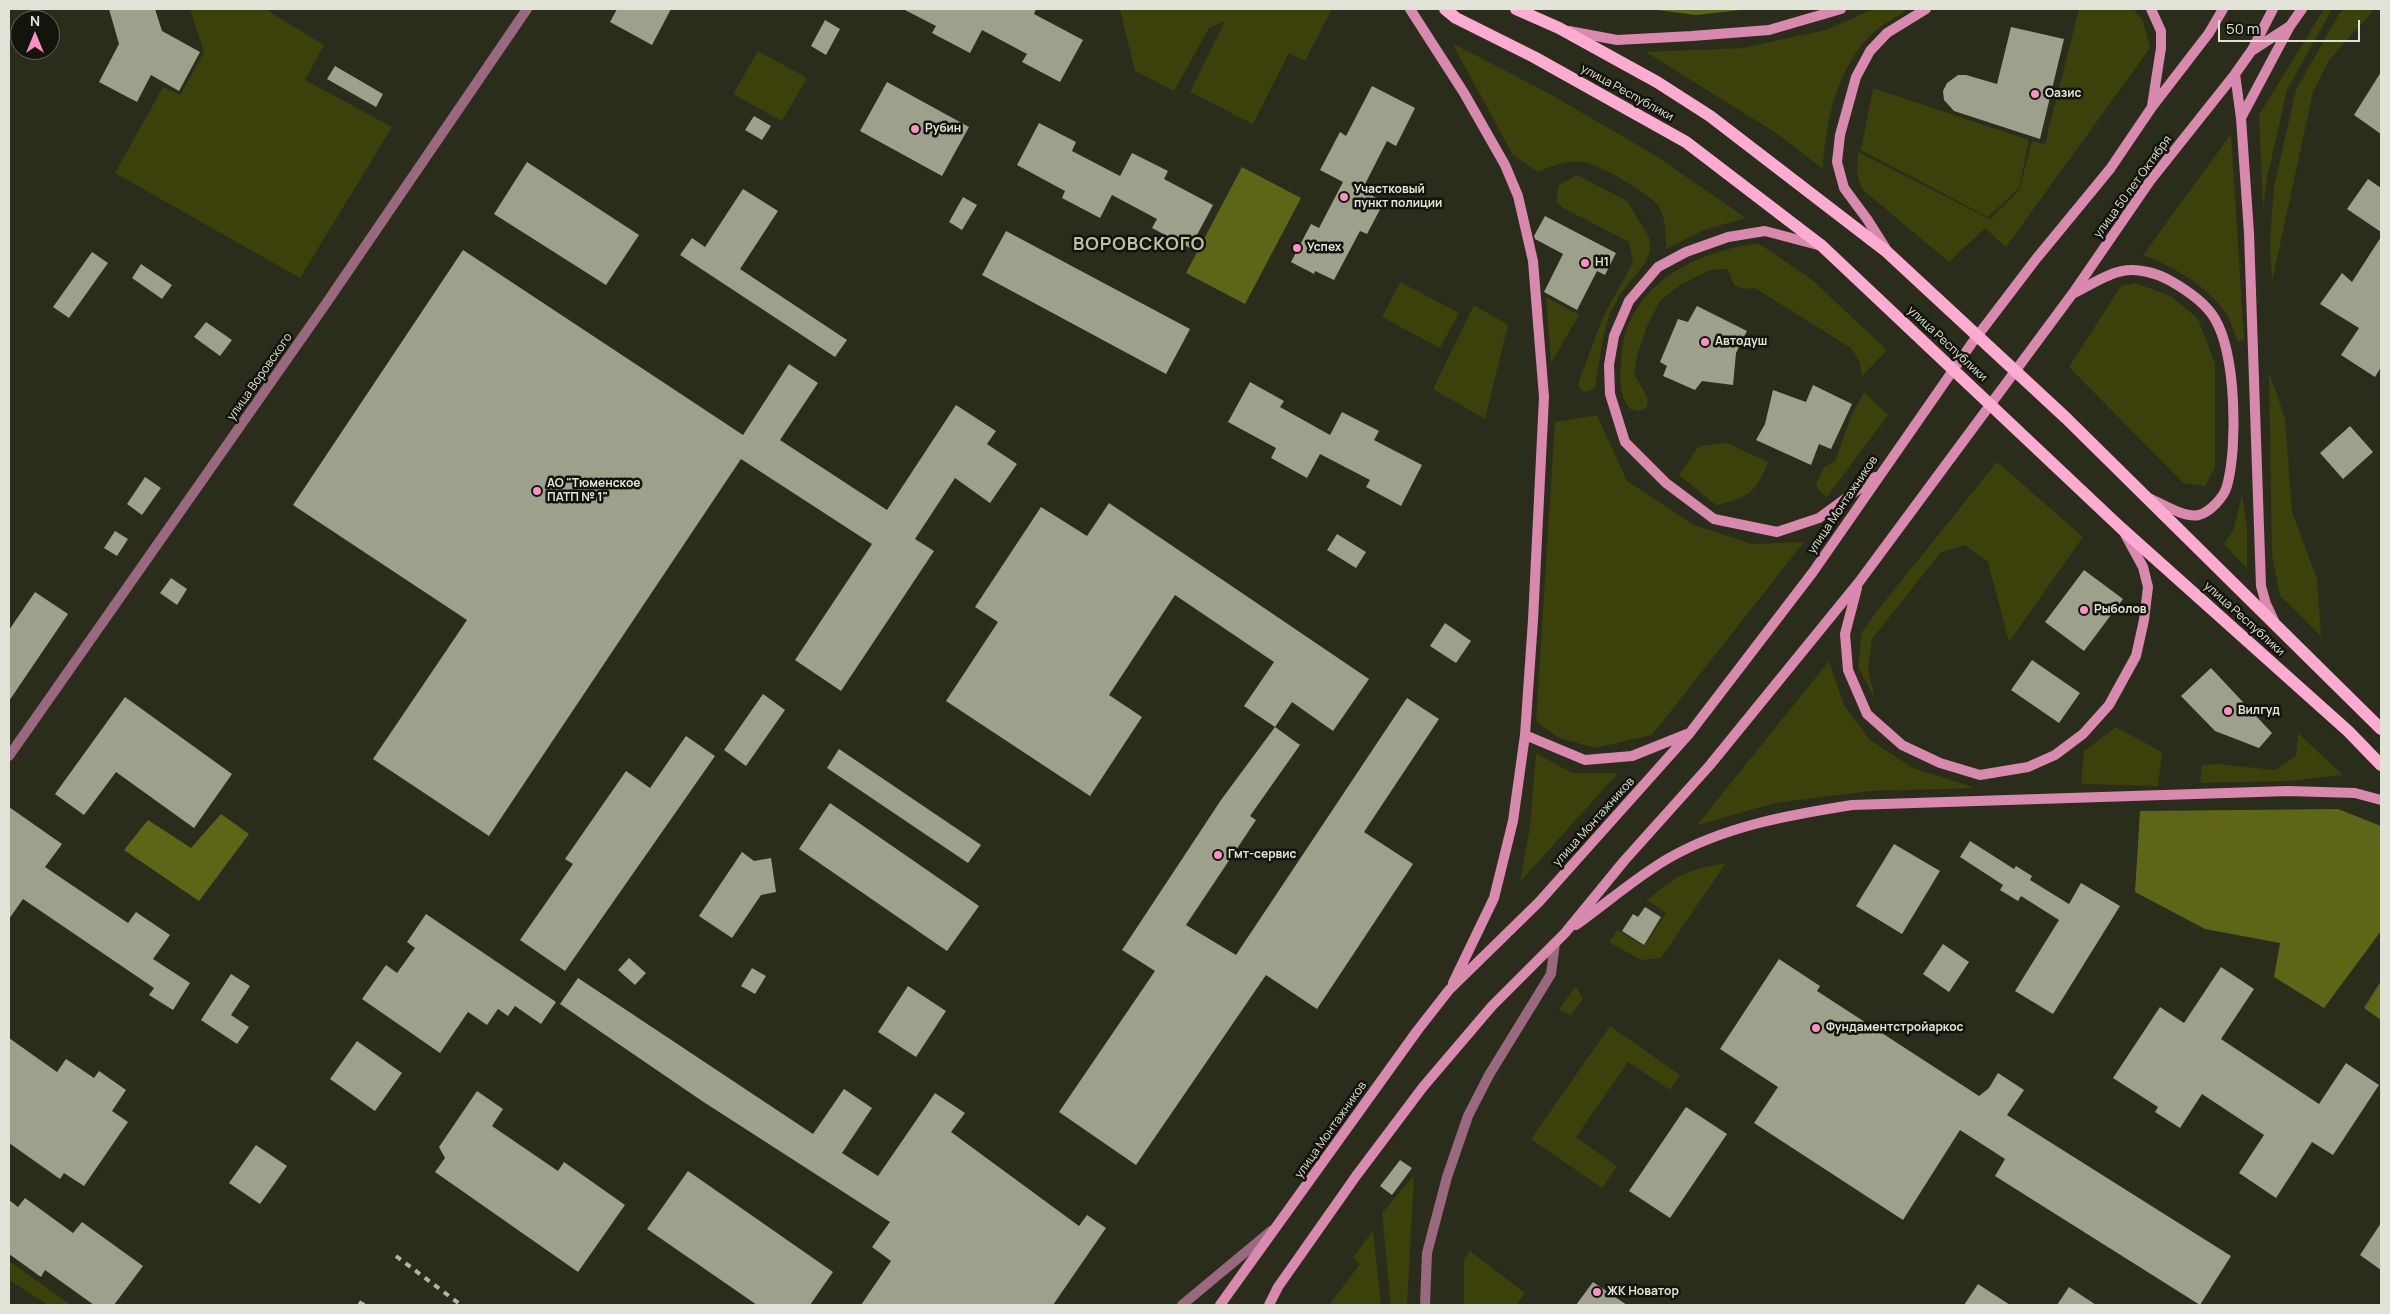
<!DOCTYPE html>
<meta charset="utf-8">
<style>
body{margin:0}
#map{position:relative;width:2390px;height:1314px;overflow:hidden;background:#2a2d1b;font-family:Manrope,sans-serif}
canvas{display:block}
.frame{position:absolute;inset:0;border:10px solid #e1e3d7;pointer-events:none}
.north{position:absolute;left:10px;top:10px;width:50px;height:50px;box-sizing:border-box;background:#13140c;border:1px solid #65675d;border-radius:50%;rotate:0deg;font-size:14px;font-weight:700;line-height:20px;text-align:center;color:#e1e3d7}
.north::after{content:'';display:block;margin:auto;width:18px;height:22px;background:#fc8fc3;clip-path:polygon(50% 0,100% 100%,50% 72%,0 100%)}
.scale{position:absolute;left:2218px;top:20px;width:142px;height:22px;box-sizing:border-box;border:2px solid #e1e3d7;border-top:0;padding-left:6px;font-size:15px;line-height:18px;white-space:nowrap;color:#e1e3d7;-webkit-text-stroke:4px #13140c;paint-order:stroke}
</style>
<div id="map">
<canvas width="2390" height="1314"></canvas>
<div class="frame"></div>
<div class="north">N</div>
<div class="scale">50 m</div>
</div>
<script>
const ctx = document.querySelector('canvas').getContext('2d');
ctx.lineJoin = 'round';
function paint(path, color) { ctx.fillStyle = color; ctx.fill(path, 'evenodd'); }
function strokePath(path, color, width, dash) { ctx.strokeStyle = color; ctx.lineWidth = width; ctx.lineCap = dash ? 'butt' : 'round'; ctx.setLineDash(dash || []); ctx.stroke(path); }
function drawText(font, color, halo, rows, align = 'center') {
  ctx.font = font + ' Manrope,sans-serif'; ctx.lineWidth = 5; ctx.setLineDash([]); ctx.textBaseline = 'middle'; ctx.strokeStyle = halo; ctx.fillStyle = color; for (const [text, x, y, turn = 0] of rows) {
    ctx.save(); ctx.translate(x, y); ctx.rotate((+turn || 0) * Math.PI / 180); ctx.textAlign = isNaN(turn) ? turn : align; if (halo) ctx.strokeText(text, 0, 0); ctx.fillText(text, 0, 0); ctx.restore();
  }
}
const green = new Path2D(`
 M190,9H269L268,11L324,45L305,80L392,127L300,278L115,173L163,87L180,95L204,52Z
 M1120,9H1332L1305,61L1289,53L1253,124L1190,92L1225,21L1209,28L1174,91L1135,71Z
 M1874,9H1908C1895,18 1877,27 1867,39C1836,73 1825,124 1823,169L1776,133L1646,52L1742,48L1826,30Z
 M2079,9H2133L2143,21L2150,48L2006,247L1985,228L1949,262L1862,189L1857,174L1858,152L1990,219L2019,191L2032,141L2045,144Z
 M2324,9H2332L2287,90L2267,178L2263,209L2259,115Z
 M2345,9H2370L2373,11L2329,60L2313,92L2272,282L2270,242L2274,187L2296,90L2339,14Z
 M1452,43L1550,94L1653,154L1746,218L1704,230L1666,249C1666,235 1666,219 1659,207C1650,193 1600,165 1583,162C1567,160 1552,166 1538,172L1513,155Z
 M758,51L807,78L782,121L733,94Z
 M1873,88L2029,140L2019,188L1988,217L1861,150Z
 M2231,134L2244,339L2238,342C2234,332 2230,318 2223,309C2202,283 2174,267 2143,255Z
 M1577,175L1627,201L1649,237L1650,251L1646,262L1621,293L1610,313L1603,338L1595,388L1587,392L1581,390L1578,384L1602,319L1633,262L1629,242L1563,208L1556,201L1559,185Z
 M1758,243L1811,279L1887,350L1862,376L1860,362L1851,348L1755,288L1742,289L1734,285L1728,269L1710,270L1680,285L1660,301L1648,324L1637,355L1634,374L1648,398L1647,407L1640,411L1630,409C1619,395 1620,378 1621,362C1624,286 1692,253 1758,243Z
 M1400,282L1459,313L1440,348L1382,317Z
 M2135,283L2171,296L2198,319L2215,363V467L2205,486L2183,483L2069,367L2121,286Z
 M1546,297L1579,315L1551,363Z
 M1474,305L1508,325L1485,419L1433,389Z
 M2269,372L2285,418L2292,512L2317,579L2321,636L2280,596L2272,555Z
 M1864,392L1888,415L1827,497L1818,490L1816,484L1824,467L1835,461L1852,414Z
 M1597,415L1627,481L1694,525L1752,544L1804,542L1652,735L1596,748L1559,738L1536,721L1555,422Z
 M1727,443L1768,462C1756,492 1749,498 1716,505L1679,475L1699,446Z
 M1997,462L2083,537L2009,642L1988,562L1965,545L1941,552L1872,639L1868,670L1875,699L1858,667L1862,632L1881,606Z
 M2242,495L2247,527V569L2224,544L2234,528Z
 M1829,661L1844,705L1870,740L1913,768L1976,788L1870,791L1775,803L1697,825Z
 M2116,727L2162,752L2158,786L2081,784L2084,751Z
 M2298,733L2343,775L2289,781L2200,783L2202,765L2219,764L2275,770L2296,756Z
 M1536,753L1572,773H1618L1520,882L1530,827Z
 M1726,863L1661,958L1641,960L1609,942L1618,930L1644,946L1666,913L1647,900C1678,874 1687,870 1726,863Z
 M1576,986L1583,999L1571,1015L1559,1009Z
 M1610,1026L1680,1075L1670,1090L1628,1062L1576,1137L1617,1166L1602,1188L1531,1139Z
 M1414,1175L1407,1305H1391L1382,1213Z
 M1373,1230L1381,1305H1329L1360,1264L1353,1258Z
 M1470,1251L1525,1293L1516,1305H1464V1259Z
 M9,1261L71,1305H48L9,1280Z`);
const forest = new Path2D(`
 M1649,9H1749L1696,15Z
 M1242,167L1301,198L1245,304L1186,273Z
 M2338,809L2381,826V931L2324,1008L2274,977L2280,943L2205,929L2135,892L2140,811Z
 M221,814L249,834L199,901L124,850L148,820L191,848Z
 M2381,981V1020L2364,1008Z`);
const building = new Path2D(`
 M109,9H155L162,31L200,52L179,91L151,75L137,102L99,82L119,44Z
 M617,9H671L652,45L610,22Z
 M903,9H1036L1034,14L1083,40L1060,82L1022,62L1027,54L982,30L970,53L932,33L936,26Z
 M825,20L840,29L826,55L811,46Z
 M2011,27L2064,39L2040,139L1954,111L1944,100L1943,91L1947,83L1958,75H1966L1997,84Z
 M335,66L383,94L376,107L327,79Z
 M2381,72V134L2354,115Z
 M887,82L969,127L942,176L860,131Z
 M1372,86L1415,108L1396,146L1387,141L1362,190L1384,202L1367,234L1360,231L1334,280L1315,271L1314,274L1291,262L1311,224L1319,228L1343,182L1320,170L1340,132L1346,136Z
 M754,116L771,126L762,140L745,130Z
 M1039,123L1076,142L1072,151L1120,176L1132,153L1168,171L1164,179L1213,205L1190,248L1152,228L1157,219L1112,195L1100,218L1062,198L1065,191L1017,165Z
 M527,162L639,235L606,285L494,214Z
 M2368,179L2381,188V232L2347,209Z
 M743,189L778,211L740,269L847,340L835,357L680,255L692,238L705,247Z
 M963,197L977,205L962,230L949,222Z
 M1545,216L1616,253L1605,275L1597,271L1577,310L1544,292L1563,254L1535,239L1534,236Z
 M1006,231L1190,329L1166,374L982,275Z
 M2381,237V367L2375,377L2341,355L2359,328L2320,304L2342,273L2352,282Z
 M463,250L743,435L789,364L818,383L780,440L887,510L956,405L996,431L987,444L1017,464L990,503L955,478L915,539L934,551L841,691L795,660L872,544L741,459L489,836L373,759L467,620L293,505Z
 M92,252L108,263L69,318L53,307Z
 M141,264L172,285L162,299L132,278Z
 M1697,306L1747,331L1736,353L1733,385L1702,381L1695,390L1663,376L1667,366L1660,362L1678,319L1688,322Z
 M206,322L232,340L220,356L194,337Z
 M1250,382L1284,401L1280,407L1330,435L1342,412L1379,431L1374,440L1422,465L1401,506L1366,487L1370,480L1320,454L1307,478L1271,458L1276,448L1228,422Z
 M1813,385L1852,404L1831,449L1819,444L1811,465L1756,440L1765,424L1773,390L1806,402Z
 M2350,426L2373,452L2343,479L2320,453Z
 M145,477L161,488L142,515L127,504Z
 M1109,503L1369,679L1333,731L1292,702L1275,727L1244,706L1274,662L1175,595L1109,695L1142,717L1090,796L946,701L998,622L975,607L1041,507L1087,536Z
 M115,531L128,539L117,556L104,548Z
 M1337,534L1366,552L1356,568L1327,550Z
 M2084,570L2123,599L2084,651L2045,622Z
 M171,578L187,589L177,605L160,593Z
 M35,592L68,614L9,701V630Z
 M1445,623L1471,641L1456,663L1430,646Z
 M2032,660L2080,693L2059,723L2011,690Z
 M2211,668L2272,733L2259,748L2215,731L2181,696Z
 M763,694L785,710L746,766L724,750Z
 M125,697L232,774L194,828L116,772L84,815L55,794Z
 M1407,698L1439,719L1364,832L1413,864L1317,1009L1266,975L1136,1165L1059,1112L1155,971L1122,950L1221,800L1275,727L1300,745L1250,816L1256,820L1186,925L1236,955Z
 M686,736L715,756L565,971L520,940L573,864L565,859L626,771L650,788Z
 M839,749L981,845L968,863L827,768Z
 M830,803L979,906L947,951L799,849Z
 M9,807L62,844L45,867L128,923L136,912L170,935L153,959L190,983L173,1010L149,995L154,988L23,899L9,919Z
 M1970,841L2014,869L2016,866L2032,876L2030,880L2069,904L2081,883L2120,906L2053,1014L2015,991L2059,920L2021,896L2018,901L2000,890L2003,885L1960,857Z
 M1894,844L1940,871L1902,934L1856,906Z
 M742,852L754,861L771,858L776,892L761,895L732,938L699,916Z
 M1645,907L1661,917L1644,945L1622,931L1633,914L1638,917Z
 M426,914L556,1002L541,1024L515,1006L508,1016L498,1009L487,1025L468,1012L440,1053L362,999L386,965L397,973L415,948L407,942Z
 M1943,944L1969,962L1949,992L1923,974Z
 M629,958L646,973L635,985L618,970Z
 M1779,959L1820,986L1817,991L1979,1096L1989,1088L1998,1073L2024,1090L2007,1115L2231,1256L2200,1305L1995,1176L2005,1159L1960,1130L1903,1220L1754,1123L1778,1087L1720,1049Z
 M2221,967L2254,989L2221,1039L2319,1104L2346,1063L2379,1085L2333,1155L2312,1142L2276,1198L2239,1173L2264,1135L2202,1094L2180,1128L2155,1112L2158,1107L2113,1078L2160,1007L2184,1023Z
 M752,968L766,976L755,994L741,986Z
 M231,974L250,986L231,1015L249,1027L237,1044L201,1020Z
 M578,978L813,1134L844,1089L872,1108L842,1153L878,1176L935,1093L965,1113L951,1132L1079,1226L1087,1215L1106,1228L1053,1305H861L891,1261L872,1247L890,1222L702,1101L560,1004Z
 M908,986L946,1011L916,1057L878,1032Z
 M9,1038L57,1072L66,1059L94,1078L99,1071L126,1090L112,1111L128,1122L84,1186L64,1173L60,1179L9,1143Z
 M357,1041L402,1073L375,1111L330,1079Z
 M477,1091L503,1109L492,1126L558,1171L564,1162L625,1205L578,1272L435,1172L445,1158L439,1147Z
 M1686,1107L1727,1134L1670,1218L1629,1191Z
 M256,1145L287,1166L260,1204L229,1183Z
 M1400,1160L1412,1168L1392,1195L1380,1186Z
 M688,1171L833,1272L810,1305H757L647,1229Z
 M25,1198L73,1233L82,1222L143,1266L114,1305H94L45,1270L41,1277L9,1254V1200L18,1207Z
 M2381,1223V1270L2360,1255Z
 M1593,1282L1627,1305H1576Z
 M1978,1284L2010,1305H1964Z
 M2069,1287L2096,1305H2057Z`);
const minor = new Path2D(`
 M9,756L325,305L527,9`);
const tertiary = new Path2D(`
 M1182,1305L1271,1231
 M1425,1305L1427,1253L1447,1177L1468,1116L1489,1075L1551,974L1555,943`);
const secondary = new Path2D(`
 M1410,9L1464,93L1505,165L1518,196L1533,261L1544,397L1533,620L1525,735L1513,821L1494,898L1453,983
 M2151,9L2161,31V48L2152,106
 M1569,31L1617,40L1692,36L1769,30L1841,9
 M2253,50L2290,26L2302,9
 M2235,74L2241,118L2249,233L2261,586L2266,604L2274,621
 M2241,118L2290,26
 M1818,245L1765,231L1728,237L1686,252L1658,267L1629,301L1614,336L1609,365L1610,394L1625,442L1666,483L1714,519L1777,532L1819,518L1875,477
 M1886,249L1867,219L1844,188L1837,162L1840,135L1856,77L1870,51L1887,33L1926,9
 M2074,293C2089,286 2106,274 2122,271C2138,268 2156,273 2169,280C2185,289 2206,303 2215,319C2236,355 2238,446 2227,486C2224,497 2210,512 2199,515C2184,518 2163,504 2149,498
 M1857,588L1845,634L1848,670L1867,714L1902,745L1940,763L1980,775L2028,767L2055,755L2083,734L2109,705L2136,656L2144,620L2148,587L2143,567L2125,534
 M1525,735L1585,760L1632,756L1687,734
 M1576,925C1607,903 1636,877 1669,858C1725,826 1789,815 1852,805L2288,791L2355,793L2381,800
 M1220,1305L1417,1031L1449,990L1539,902L1689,734L1813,572L1972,343L2036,259L2110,169L2152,107L2209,33L2223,9
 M1269,1305L1278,1287L1356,1176L1423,1087L1492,1006L1565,933L1624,861L1710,765L1859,582L2073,293L2150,181L2235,74L2252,50L2273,9`);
const primary = new Path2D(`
 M1445,9L1456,18L1534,57L1686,142L1822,246L2121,528L2348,731L2381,765
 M1516,9L1559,28L1657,82L1710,116L1887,252L2066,418L2381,729`);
const rail = new Path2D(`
 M396,1256L461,1305
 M359,1302L364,1305`);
const markers = [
 [2035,94,5,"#fc8fc3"],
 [915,129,5,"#fc8fc3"],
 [1344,197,5,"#fc8fc3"],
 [1297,248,5,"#fc8fc3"],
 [1585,263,5,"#fc8fc3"],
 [1705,342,5,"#fc8fc3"],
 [537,491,5,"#fc8fc3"],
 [2084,610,5,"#fc8fc3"],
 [2228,711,5,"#fc8fc3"],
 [1218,855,5,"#fc8fc3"],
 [1816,1028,5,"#fc8fc3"],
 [1597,1292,5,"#fc8fc3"]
];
const streetNames = [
 ["улица Республики",1627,93,29],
 ["улица 50 лет Октября",2133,187,-54],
 ["улица Республики",1947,344,43],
 ["улица Воровского",260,377,-55],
 ["улица Монтажников",1843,505,-56],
 ["улица Республики",2244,619,42],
 ["улица Монтажников",1594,822,-48],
 ["улица Монтажников",1331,1130,-55]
];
const poiNames = [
 ["Оазис",2045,94],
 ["Рубин",925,129],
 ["Участковый",1354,190],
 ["пункт полиции",1354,204],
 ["Успех",1307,248],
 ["Н1",1595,263],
 ["Автодуш",1715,342],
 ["АО \"Тюменское",547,484],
 ["ПАТП № 1\"",547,498],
 ["Рыболов",2094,610],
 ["Вилгуд",2238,711],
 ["Гмт-сервис",1228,855],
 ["Фундаментстройаркос",1826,1028],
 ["ЖК Новатор",1607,1292]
];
const districtNames = [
 ["ВОРОВСКОГО",1139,245]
];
paint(green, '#3c400a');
paint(forest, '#5f6516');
paint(building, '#9da08b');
strokePath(minor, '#9a687f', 10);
strokePath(tertiary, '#9a687f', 10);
strokePath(secondary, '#d989ae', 10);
strokePath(primary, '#feabd1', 12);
strokePath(rail, '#b0b3a5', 4, [6, 6]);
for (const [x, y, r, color] of markers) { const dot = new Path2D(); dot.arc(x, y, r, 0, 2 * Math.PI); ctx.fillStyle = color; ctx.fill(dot); strokePath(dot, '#13140c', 2); }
drawText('12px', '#e1e3d7', '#13140c', streetNames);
drawText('bold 12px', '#e1e3d7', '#13140c', poiNames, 'left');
ctx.letterSpacing = '1px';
drawText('bold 18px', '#bdc1aa', '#13140c', districtNames);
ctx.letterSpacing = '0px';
</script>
